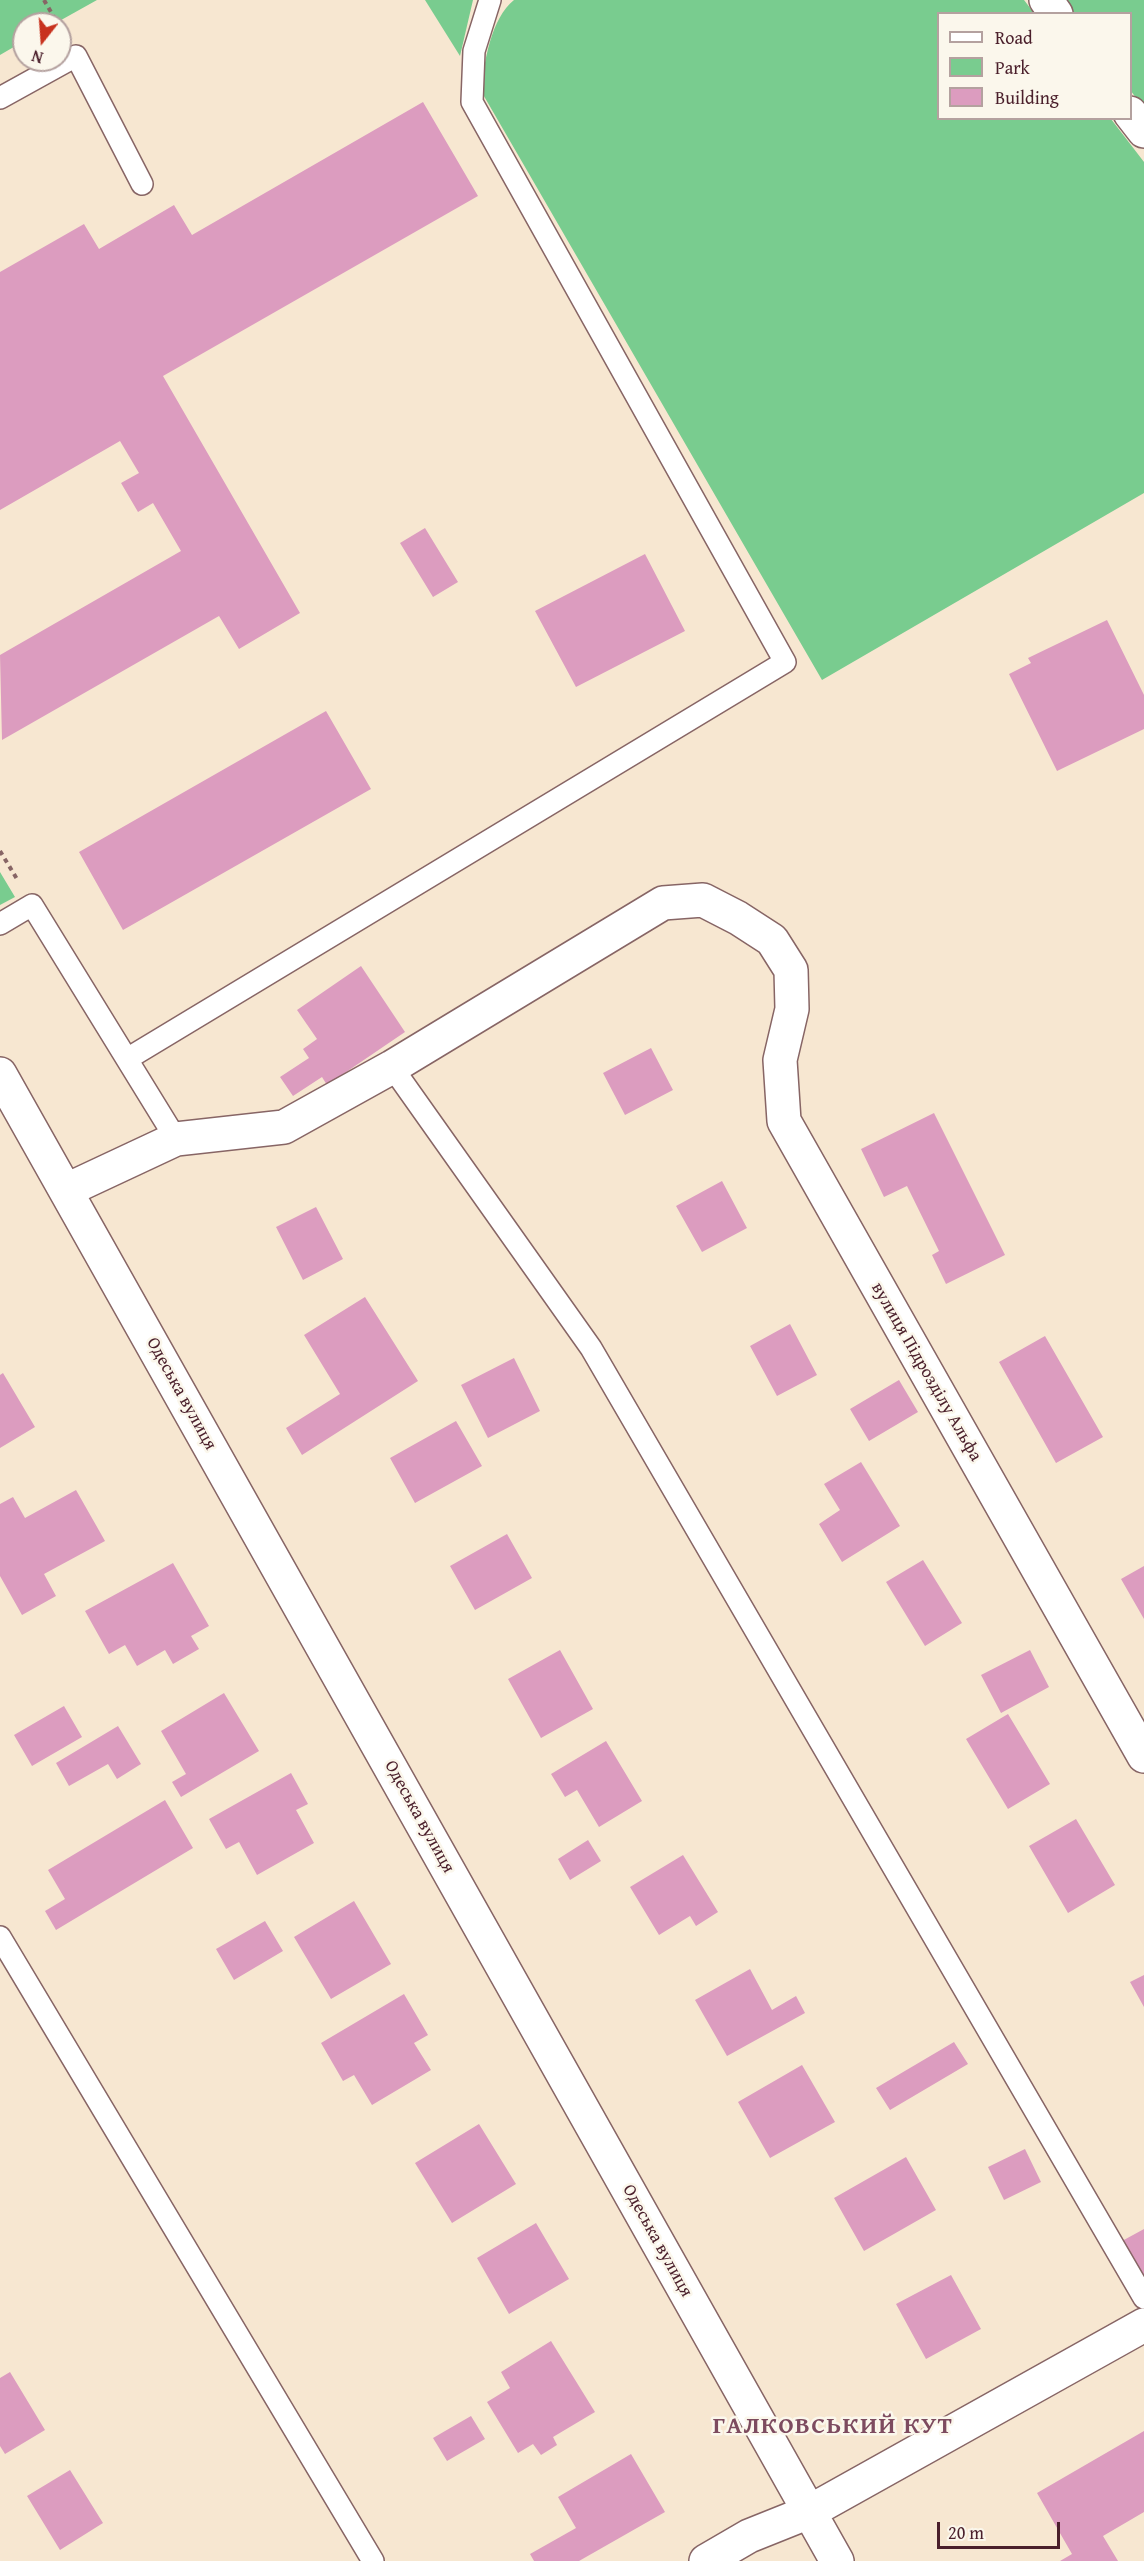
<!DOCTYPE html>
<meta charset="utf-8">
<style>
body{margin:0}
#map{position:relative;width:1144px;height:2561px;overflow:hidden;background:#f7e7d1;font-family:"Gentium Book Plus",serif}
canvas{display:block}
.legend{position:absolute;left:937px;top:12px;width:195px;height:108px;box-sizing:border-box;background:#fbf7ec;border:2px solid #b4a19f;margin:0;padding:8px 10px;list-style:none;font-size:18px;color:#4a1f2b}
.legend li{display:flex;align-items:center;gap:12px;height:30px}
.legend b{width:30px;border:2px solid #b4a19f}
.north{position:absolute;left:12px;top:12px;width:60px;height:60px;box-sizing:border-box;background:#fbf7ec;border:2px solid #b4a19f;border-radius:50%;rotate:197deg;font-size:16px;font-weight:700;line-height:24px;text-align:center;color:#4a1f2b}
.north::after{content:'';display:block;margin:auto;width:21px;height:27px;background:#c8321e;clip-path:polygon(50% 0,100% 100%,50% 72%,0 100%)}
.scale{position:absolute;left:937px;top:2522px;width:123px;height:27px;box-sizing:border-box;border:3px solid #4a1f2b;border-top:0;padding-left:8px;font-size:18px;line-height:21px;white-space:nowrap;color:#4a1f2b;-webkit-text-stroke:4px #fbf7ec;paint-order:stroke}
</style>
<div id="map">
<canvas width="1144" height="2561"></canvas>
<ul class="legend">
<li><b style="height:8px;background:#fff"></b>Road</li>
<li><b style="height:16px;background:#79cc8f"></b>Park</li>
<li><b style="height:16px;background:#dc9cbf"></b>Building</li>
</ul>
<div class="north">N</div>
<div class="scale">20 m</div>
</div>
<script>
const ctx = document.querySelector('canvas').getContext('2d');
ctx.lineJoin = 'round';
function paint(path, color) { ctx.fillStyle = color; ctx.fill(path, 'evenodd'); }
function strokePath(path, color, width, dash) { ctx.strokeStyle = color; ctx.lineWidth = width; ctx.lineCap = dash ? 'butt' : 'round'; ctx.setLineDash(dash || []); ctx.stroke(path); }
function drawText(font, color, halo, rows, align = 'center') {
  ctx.font = font + ' "Gentium Book Plus",serif'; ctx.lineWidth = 5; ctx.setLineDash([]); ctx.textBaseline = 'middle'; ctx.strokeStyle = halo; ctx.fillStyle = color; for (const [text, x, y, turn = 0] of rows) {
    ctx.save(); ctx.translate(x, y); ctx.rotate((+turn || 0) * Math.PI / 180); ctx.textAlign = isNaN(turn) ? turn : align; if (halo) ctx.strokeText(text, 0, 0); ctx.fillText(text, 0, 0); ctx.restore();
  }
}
const green = new Path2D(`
 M0,0H97L54,24H24V41L0,55Z
 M425,0H473L460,56Z
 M514,0H1024L1034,13L938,14V118L1111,119L1144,162V493L822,680L481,91C484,63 491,18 514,0Z
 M1063,0H1144V109L1131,91L1130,14L1073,13Z
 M0,872L15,897L0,905Z`);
const building = new Path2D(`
 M423,102L478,196L163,376L300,613L239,649L219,616L2,740L0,655L181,551L153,503L138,512L121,483L139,473L120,441L0,510V272L84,224L99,249L174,205L192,235Z
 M425,528L458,582L433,597L400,543Z
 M645,554L685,631L576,687L535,611Z
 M1107,620L1144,695V729L1057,771L1009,674L1031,663L1028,658Z
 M326,711L371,789L123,930L79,852Z
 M361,966L405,1032L327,1085L322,1077L293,1096L280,1077L309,1058L303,1049L317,1039L297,1010Z
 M651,1048L673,1090L625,1115L603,1073Z
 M934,1113L1005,1255L946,1284L932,1255L939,1251L907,1186L884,1197L861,1149Z
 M722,1181L747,1228L702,1252L676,1206Z
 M316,1207L343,1259L303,1280L276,1227Z
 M365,1297L418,1381L302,1455L286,1428L340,1394L304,1335Z
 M790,1324L817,1375L777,1396L750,1346Z
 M1045,1336L1103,1437L1056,1463L999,1362Z
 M514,1358L540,1411L488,1438L461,1385Z
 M3,1373L35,1427L0,1448V1375Z
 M899,1380L918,1412L869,1441L850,1409Z
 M456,1421L482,1466L415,1503L390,1458Z
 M861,1462L900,1526L842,1562L819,1524L840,1510L824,1484Z
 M76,1490L105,1541L44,1574L56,1596L22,1615L0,1576V1504L13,1497L25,1518Z
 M507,1534L532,1578L475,1610L450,1566Z
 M923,1560L962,1623L925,1646L886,1582Z
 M173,1563L209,1626L191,1636L199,1649L173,1664L165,1650L137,1666L125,1645L109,1654L85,1611Z
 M1144,1566V1619L1121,1579Z
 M560,1650L593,1709L541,1738L508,1679Z
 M1030,1650L1049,1687L1001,1713L981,1675Z
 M224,1693L259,1751L181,1797L172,1782L186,1774L161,1731Z
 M64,1706L82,1737L32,1766L14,1735Z
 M1008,1714L1050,1784L1008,1809L966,1739Z
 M118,1726L141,1764L117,1779L108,1764L69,1786L56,1763Z
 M606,1741L642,1801L599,1827L577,1790L565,1797L551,1774Z
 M291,1773L308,1804L296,1810L314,1843L257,1875L239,1842L226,1849L209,1819Z
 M165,1800L193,1848L56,1930L45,1911L65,1899L48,1870Z
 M1076,1819L1115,1885L1068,1913L1029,1846Z
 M588,1840L601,1861L570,1880L558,1859Z
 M683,1855L718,1912L696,1926L690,1916L659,1935L630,1887Z
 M354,1901L391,1964L331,1999L294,1937Z
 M265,1921L283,1951L234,1980L216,1949Z
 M750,1969L772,2010L796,1996L805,2013L727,2056L695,2000Z
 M1144,1975V2007L1130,1982Z
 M404,1994L428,2035L414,2043L431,2070L372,2105L354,2075L343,2081L321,2043Z
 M954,2042L968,2064L890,2110L876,2088Z
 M802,2065L835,2122L770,2158L738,2102Z
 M479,2124L516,2184L452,2223L415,2163Z
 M1025,2149L1041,2182L1004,2200L988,2167Z
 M906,2157L936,2210L864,2251L834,2198Z
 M536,2223L569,2279L509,2314L477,2258Z
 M1144,2229V2282L1122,2241Z
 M951,2275L981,2329L926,2359L896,2304Z
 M551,2341L595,2412L553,2437L557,2445L541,2455L533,2444L518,2453L487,2402L510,2388L501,2372Z
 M10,2372L45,2430L5,2454L0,2446V2378Z
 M471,2416L485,2439L447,2461L433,2438Z
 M1144,2431V2512L1103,2536L1118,2561H1060L1072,2554L1037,2493Z
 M631,2454L665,2512L579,2561H534L530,2554L576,2528L558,2497Z
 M70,2470L103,2523L60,2550L27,2496Z`);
const path = new Path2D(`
 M44,0L58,24
 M0,851L17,879`);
const service = new Path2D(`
 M0,98L76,56L142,184
 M0,924L32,905L176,1139
 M127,1059L785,662L472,102L474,51L490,0
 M392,1067L591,1348L1144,2298
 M0,1937L373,2561`);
const minor = new Path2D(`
 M1046,0L1056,14
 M1130,113L1144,131
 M0,1074L837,2561
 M67,1190L176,1139L284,1127L392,1067L663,903L703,900L738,918L772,940L791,970L792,1009L780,1060L784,1121L1144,1756
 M706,2561L749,2536L809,2512L1144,2325`);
const streetNames = [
 ["вулиця Підрозділу Альфа",926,1372,60],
 ["Одеська вулиця",181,1394,61],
 ["Одеська вулиця",419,1817,61],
 ["Одеська вулиця",657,2241,61]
];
const districtNames = [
 ["ГАЛКОВСЬКИЙ КУТ",833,2427]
];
paint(green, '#79cc8f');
paint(building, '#dc9cbf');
strokePath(service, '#876565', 24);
strokePath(minor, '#876565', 36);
strokePath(path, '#876565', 4, [4.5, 4.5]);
strokePath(service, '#fff', 21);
strokePath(minor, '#fff', 33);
drawText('18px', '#4a1f2b', '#fbf7ec', streetNames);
ctx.letterSpacing = '1.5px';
drawText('bold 24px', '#7d4b5f', '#fbf7ec', districtNames);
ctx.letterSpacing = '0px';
</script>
